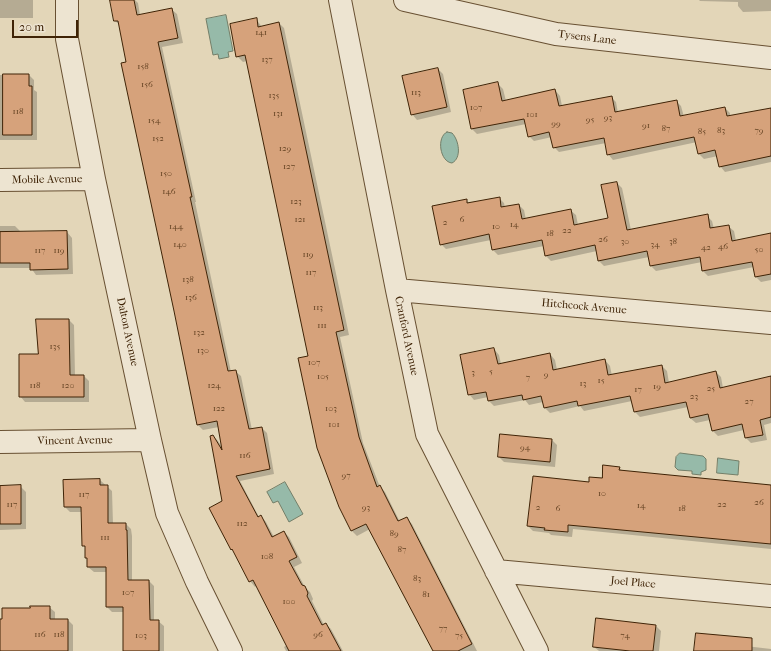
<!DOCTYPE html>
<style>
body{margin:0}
#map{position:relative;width:771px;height:651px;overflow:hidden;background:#e3d6b8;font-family:"IM FELL French Canon",serif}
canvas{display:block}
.scale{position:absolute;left:12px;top:20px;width:66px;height:18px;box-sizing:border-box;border:2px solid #3f2306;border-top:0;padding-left:5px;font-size:12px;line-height:14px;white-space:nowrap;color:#3f2306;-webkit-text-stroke:3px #ede4d1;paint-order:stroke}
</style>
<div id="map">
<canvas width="771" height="651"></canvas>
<div class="scale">20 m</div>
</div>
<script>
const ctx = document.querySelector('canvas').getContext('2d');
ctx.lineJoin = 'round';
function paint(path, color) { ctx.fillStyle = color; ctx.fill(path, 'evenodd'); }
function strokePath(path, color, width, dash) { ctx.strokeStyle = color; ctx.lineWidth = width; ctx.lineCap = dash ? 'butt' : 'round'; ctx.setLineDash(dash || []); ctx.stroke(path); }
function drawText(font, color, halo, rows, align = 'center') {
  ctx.font = font + ' "IM FELL French Canon",serif'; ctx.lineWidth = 3; ctx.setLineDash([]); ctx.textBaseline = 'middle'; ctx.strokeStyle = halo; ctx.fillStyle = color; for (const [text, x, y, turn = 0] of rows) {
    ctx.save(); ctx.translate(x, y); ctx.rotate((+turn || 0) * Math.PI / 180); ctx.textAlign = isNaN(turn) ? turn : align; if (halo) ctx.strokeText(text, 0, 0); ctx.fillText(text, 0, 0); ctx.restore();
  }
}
const water = new Path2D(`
 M226,15L233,51L228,52L229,57L219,59L218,54L213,55L206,19Z
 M447,132L452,133C459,140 462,158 452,163C440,162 436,137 447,132Z
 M680,453L703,456L706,459V470L701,472V475L692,474V471L678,470L675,467L676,457Z
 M718,458L739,461L738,475L717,473Z
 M285,482L303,514L289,522L278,501L273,503L267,492Z`);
const shadow = new Path2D(`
 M0,0H33V18H0Z
 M119,0H135L138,3L140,15L171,9L177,14L183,43L162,47L196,202H195L231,372L235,371L241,376L252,430L262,428L267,433L274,474L240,481L259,517L261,516L266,522L274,537L284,532L289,537L302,563L294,567L305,587L310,592L313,599L312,601L324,625L326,624L331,629L343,651H286L284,647L287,645L257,585L255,587L250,581L235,553L231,549L213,436L218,441L222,447L219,427L203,430L198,425L120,25L115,21Z
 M699,0H771V11L743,12L738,6V2L700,1Z
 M256,19L262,27L279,23L284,28L349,335L340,337L363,443L380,487L385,492L400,522L406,518L412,524L477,651H433L370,529L357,536L352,531L340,507L247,61L243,62L237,56Z
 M438,69L443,74L451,112L417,120L412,114Z
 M0,75H29L34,80V90L37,92V140H0Z
 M498,84L503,89L506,101L555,90L560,96L562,106L611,97L616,102L618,113L676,101L681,106L684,117L725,108L730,113V116L771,109V162L725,172L720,166L718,156L704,159L699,154L697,142L613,160L608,154L606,143L559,152L554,147L552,137L534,141L529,136L526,124L477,134L472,129Z
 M617,183L622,188L631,230L707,216L712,221L714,229L728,226L734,231L736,241L771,234V280L761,282L756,277L754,267L708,276L703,271L702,262L656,271L651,266L649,257L604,266L599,261L597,251L551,261L546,256L544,246L498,255L493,250L491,240L446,249L441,244L466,200L470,204L499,198L504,203L505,208L519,205L524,210L526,220L570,210L576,215L578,225L609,219Z
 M0,226H15L20,231V233L67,232L72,238L73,274L36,275L31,268H0Z
 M69,320L74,325L75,376H84L89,381V402H25L20,396L39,355Z
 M494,349L499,355L501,364L550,354L555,360L557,370L605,360L610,366L612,376L662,366L667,371L669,383L716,372L721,377L723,388L771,377V423L764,425L767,440L751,443L746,438L744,430L718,436L713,431L710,420L696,423L690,418L688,407L640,417L635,412L632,401L584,411L580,406L550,413L545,408L543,402L529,405L525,400L494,406L489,401L488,397L474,400L469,394Z
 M552,440L557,445L555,467L504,462L499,457Z
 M619,468L623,471L771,486V549L573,529L572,537L551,535L549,533L533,531L528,526L590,483L603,479Z
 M100,480L112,491L113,524H126L131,529L132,536V581H149L154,586V621H158L164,626V651H124V612H112L107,607V572H94L88,567L86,548L83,545V512H70L65,507Z
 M20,486L26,492V529L0,530V487Z
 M49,607L55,612V620H68L73,625V651H0V620L31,609Z
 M656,626L661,631L659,651H599L594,647Z
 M737,645L771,649V651H695Z`);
const building = new Path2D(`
 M110,0H134L137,15L172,8L178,38L158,42L192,197H190L228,371L236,370L249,429L262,427L270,469L236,476L258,517L261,515L272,537L284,531L297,557L289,561L302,585L305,586L308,593L307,596L322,625L326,623L341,651H289L253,580L249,582L232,549L231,550L209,508L222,501L210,436L213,435L222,450L217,421L197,425L174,311L121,63L126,62L118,21H114Z
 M257,18L258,27L279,22L344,330L336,332L359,437L377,487L380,485L398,521L407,517L472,644L458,651H433L366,524L351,531L339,507L317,448L298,358L308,356L245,55L236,57L230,24Z
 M438,68L447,107L411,115L402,76Z
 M3,74H29V86H32V135H3Z
 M498,82L502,101L555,89L559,106L612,96L615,112L677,100L680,116L725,107L727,116L771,108V156L719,167L715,150L698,154L694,137L607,155L604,138L553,148L549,132L528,137L524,119L471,129L463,90Z
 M617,182L627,230L708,214L710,228L729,225L732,241L771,233V274L755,277L752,262L702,271L700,257L650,266L647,251L598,261L595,245L545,256L542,240L492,250L489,234L440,245L432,206L467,199V203L500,197L501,207L519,204L522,219L571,209L574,225L608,218L601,185Z
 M67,231L68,269L30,270V263H0V232Z
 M36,319H69L70,375H84V397H19V354H38Z
 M494,348L498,364L550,353L553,370L605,359L608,375L662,365L665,383L716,371L720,388L771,376V417L760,420L763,435L745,438L742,424L712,431L708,414L690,418L686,402L634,412L630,396L578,406L577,401L544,408L541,396L523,400L522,395L488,401L486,392L468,395L460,355Z
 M500,434L552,439L550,462L498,457Z
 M603,465L620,467L619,470L771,485V544L568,525V532L544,530L545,528L527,526L533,476L589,482V477L602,478Z
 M100,479V485H108V523H126V530H127L128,580H149L150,620H159V651H123V607H106V567H87V558H85V546H82L81,507H64L63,480Z
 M21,485V524H0V486Z
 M30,606H50V619H68V651H0V619H2V608H30Z
 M596,618L656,625L653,651H630L593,647Z
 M696,633L752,638V651H694Z`);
const street = new Path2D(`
 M67,0V39L94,179L150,440L167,513L197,582L231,651
 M340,0L397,290L427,434L537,651
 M405,0L556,34L771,58
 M0,180L94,179
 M397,290L771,323
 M0,442L150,440
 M496,571L771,596`);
const numberNames = [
 ["141",261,33],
 ["137",267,60],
 ["158",143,67],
 ["156",147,85],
 ["113",416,93],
 ["135",274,96],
 ["107",476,108],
 ["118",18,112],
 ["131",278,114],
 ["101",532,115],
 ["93",608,118],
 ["95",590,120],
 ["154",154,121],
 ["99",556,124],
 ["91",646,126],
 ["87",666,129],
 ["83",721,131],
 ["79",759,131],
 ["85",702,132],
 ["152",158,139],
 ["129",285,149],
 ["127",289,167],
 ["150",166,174],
 ["146",169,192],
 ["123",296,202],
 ["121",300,220],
 ["6",462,220],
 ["2",445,223],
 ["14",514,225],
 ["144",176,227],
 ["10",496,227],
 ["22",567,231],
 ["18",550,234],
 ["26",603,240],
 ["30",625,242],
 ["38",673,242],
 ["140",180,245],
 ["34",655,245],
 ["46",723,247],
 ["42",706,248],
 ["50",759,250],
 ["117",40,251],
 ["119",59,251],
 ["119",308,255],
 ["117",311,273],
 ["138",188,280],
 ["136",191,298],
 ["113",318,308],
 ["111",322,326],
 ["132",199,333],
 ["135",55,347],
 ["130",203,351],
 ["107",314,363],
 ["5",491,372],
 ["3",473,373],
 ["9",546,375],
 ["105",323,377],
 ["7",528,378],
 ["15",601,381],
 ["13",583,384],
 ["118",35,386],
 ["120",68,386],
 ["124",214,386],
 ["19",657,387],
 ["25",711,389],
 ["17",638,390],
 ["23",694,397],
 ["27",749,402],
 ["122",219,409],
 ["103",331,409],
 ["101",334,425],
 ["94",525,448],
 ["116",245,456],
 ["97",346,476],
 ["10",602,494],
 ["117",84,495],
 ["26",759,503],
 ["117",12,505],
 ["22",722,505],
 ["14",641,506],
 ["93",366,508],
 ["2",538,508],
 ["6",558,509],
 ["18",682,509],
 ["112",242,524],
 ["89",394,534],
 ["111",105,538],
 ["87",402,550],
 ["108",267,557],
 ["83",417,579],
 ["107",128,593],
 ["81",426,595],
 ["100",289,602],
 ["77",443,629],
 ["116",40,635],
 ["118",59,635],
 ["96",318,635],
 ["103",141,636],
 ["75",459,636],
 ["74",625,636]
];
const streetNames = [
 ["Tysens Lane",587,38,7],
 ["Mobile Avenue",47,180,-1],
 ["Hitchcock Avenue",584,307,5],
 ["Dalton Avenue",127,332,78],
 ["Cranford Avenue",406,336,78],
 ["Vincent Avenue",75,441,-1],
 ["Joel Place",633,583,5]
];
paint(water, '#96baa9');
strokePath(water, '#737e68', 1);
paint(shadow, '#0003');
paint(building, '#d6a27b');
strokePath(building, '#3f2306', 1);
strokePath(street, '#685032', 24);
strokePath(street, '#ede4d1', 22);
drawText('9px', '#654323', null, numberNames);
drawText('11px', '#3f2306', '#ede4d1', streetNames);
</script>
